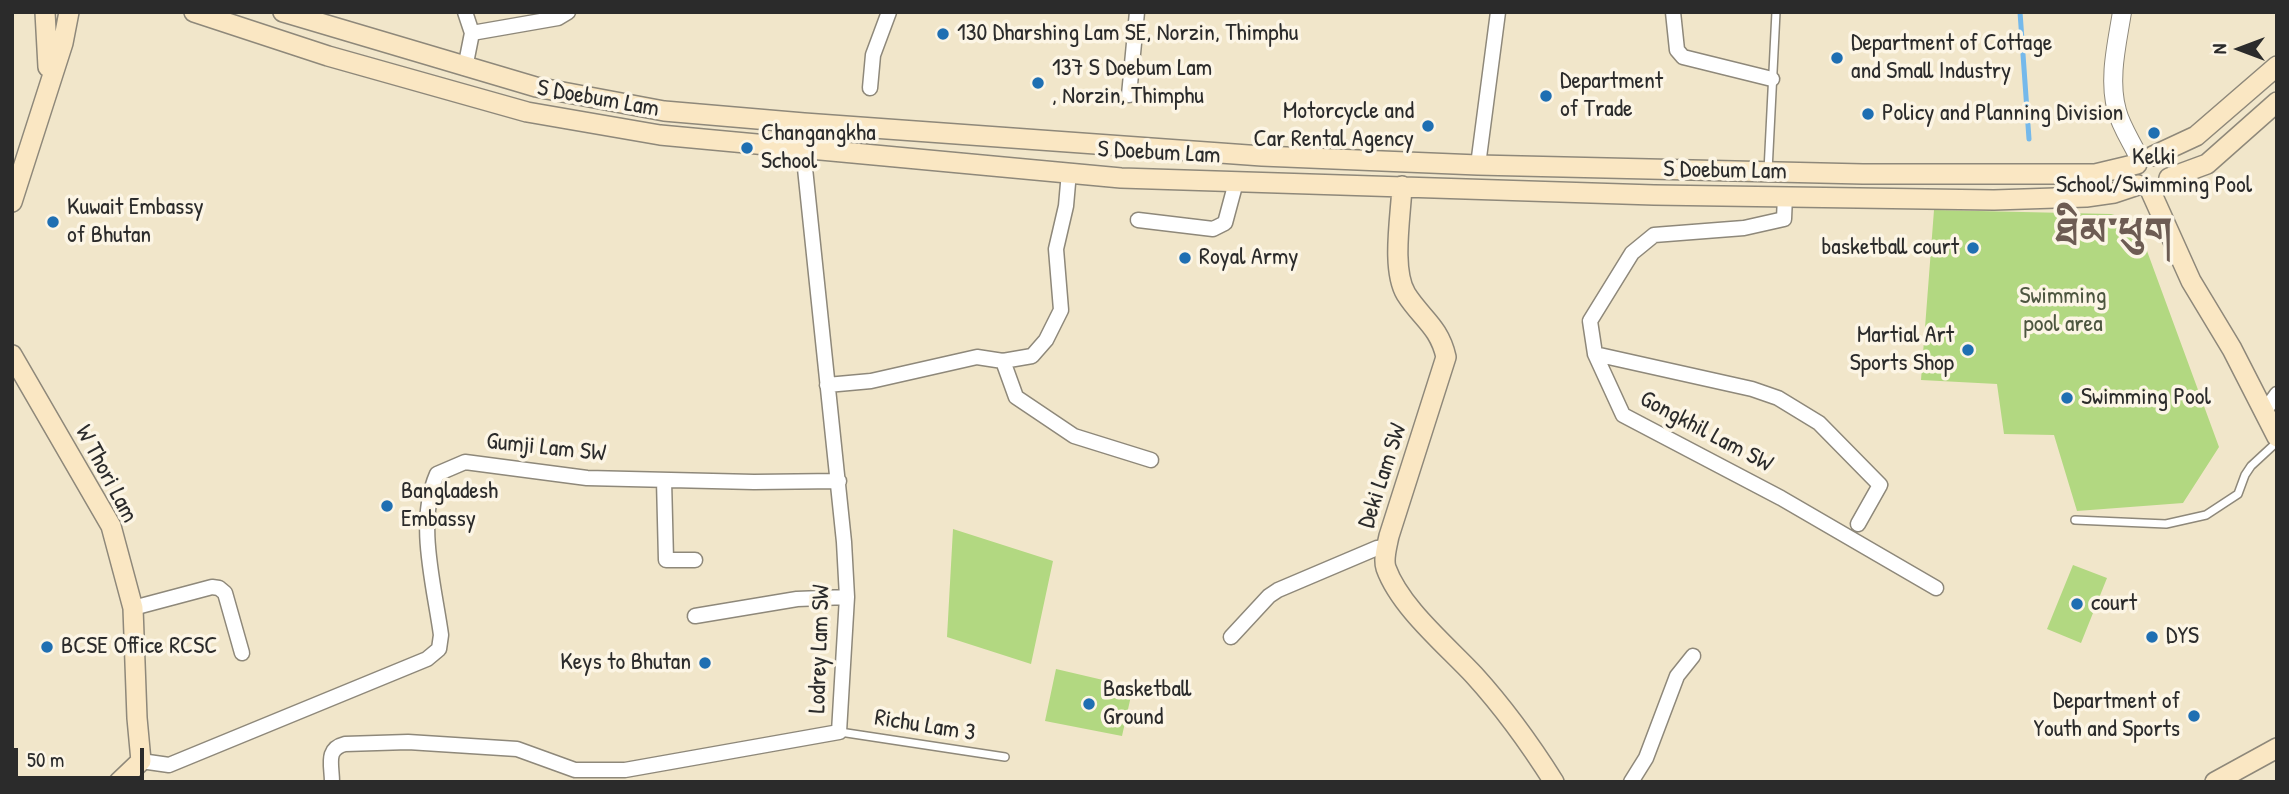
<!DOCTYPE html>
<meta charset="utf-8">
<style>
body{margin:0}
#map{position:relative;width:2289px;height:794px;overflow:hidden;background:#f1e6ca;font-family:"Patrick Hand",sans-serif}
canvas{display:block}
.frame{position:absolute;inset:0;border:14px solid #2b2b2b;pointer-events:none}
.north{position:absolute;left:2205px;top:14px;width:70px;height:70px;-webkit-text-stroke:5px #fcf5e5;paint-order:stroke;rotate:270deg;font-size:19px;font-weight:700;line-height:28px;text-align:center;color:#2b2b2b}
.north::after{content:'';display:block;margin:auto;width:24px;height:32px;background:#2b2b2b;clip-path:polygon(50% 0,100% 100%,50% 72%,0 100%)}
.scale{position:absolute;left:14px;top:748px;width:130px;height:32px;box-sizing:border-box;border:4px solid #2b2b2b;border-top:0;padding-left:9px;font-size:21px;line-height:24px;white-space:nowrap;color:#2b2b2b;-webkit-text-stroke:5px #fcf5e5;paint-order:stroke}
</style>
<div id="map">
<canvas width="2289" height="794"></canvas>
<div class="frame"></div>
<div class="north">N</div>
<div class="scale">50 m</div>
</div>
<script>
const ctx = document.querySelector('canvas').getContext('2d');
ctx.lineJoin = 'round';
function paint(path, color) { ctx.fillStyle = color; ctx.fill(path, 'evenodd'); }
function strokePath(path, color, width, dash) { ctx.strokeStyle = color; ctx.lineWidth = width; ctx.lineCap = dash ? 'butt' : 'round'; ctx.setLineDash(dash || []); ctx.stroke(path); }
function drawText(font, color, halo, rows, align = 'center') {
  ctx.font = font + ' "Patrick Hand","Noto Serif Tibetan",sans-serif'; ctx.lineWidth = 7; ctx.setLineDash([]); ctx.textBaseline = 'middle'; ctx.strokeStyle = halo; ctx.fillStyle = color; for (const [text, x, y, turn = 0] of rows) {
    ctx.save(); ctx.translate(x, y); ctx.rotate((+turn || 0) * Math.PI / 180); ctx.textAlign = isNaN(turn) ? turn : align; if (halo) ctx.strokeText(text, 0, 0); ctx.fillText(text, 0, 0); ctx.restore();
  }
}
const green = new Path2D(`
 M1934,210L2111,214L2136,221L2219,447L2183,503L2077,511L2054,435L2004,434L1997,384L1921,380Z
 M953,529L1053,561L1031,664L947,637Z
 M2073,565L2107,578L2081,643L2047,629Z
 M1056,669L1133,687L1122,736L1045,721Z`);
const stream = new Path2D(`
 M2020,12L2029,139`);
const service = new Path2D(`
 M1768,171L1776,12
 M2075,520L2166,524L2206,515L2238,494L2245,475L2251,466L2277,442
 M840,732L1005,757`);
const minor = new Path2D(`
 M1673,12L1677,50L1683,57L1772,79
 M472,33L558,18L568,12
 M465,68L472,33L465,12
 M870,88L873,55L889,12
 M1129,95L1137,12
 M1478,165L1498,12
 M1785,196L1784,219L1744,228L1654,235L1632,253L1590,321L1595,354L1623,415L1781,498L1936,588
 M1138,220L1213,229L1225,223L1236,182
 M1595,354L1752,389L1778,398L1819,423L1880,485L1858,524
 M1003,361L1016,397L1074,436L1151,460
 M827,385L871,381L977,357L1003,361L1032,356L1046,340L1061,310L1056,249L1066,206L1069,172
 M2264,412L2277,394
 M664,480L666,560H695
 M133,608L212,587L219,588L225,593L242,653
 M695,616L797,599L847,597
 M1231,637L1269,596L1278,590L1377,548L1386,547
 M141,761L169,765L427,659L439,649L441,635C434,584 416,522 437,474L465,462L587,478L754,482L839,481
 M332,782C332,765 325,749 345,744L408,742L517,749L575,770H625L839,732L847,597L844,542L803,149
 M1631,782L1646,758L1677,676L1693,656`);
const tertiary = new Path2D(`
 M2122,12C2117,44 2108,79 2117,111C2121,127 2133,144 2140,160`);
const secondary = new Path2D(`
 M45,12L48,67
 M194,12L328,56L527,112L660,135L1121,178L1654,195L1994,200L2086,197L2114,193L2138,185
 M283,12L536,87L664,111L804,123L1262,156L1478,165L1863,174H2095L2137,164
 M2153,156L2196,136L2277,66
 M2169,178L2207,164L2277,102
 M1402,186C1401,215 1391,269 1406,294C1421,318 1439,326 1446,357L1389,536C1387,546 1383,559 1386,568C1400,607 1446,645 1474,675C1504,708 1530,744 1554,782
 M2151,192L2191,281L2232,349L2277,437
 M12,202L63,43L69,12
 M12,355L111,526L133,608L137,718L141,761L119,782
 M2215,782L2277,748`);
const markers = [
 [943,34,7,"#1f6fb2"],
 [1837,58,7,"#1f6fb2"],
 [1038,83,7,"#1f6fb2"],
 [1546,96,7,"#1f6fb2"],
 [1868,114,7,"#1f6fb2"],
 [1428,126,7,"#1f6fb2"],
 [2154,133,7,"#1f6fb2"],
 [747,148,7,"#1f6fb2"],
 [53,222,7,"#1f6fb2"],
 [1973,248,7,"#1f6fb2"],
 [1185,258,7,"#1f6fb2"],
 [1968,350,7,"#1f6fb2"],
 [2067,398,7,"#1f6fb2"],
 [387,506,7,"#1f6fb2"],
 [2077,604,7,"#1f6fb2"],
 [2152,637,7,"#1f6fb2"],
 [47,647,7,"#1f6fb2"],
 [705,663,7,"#1f6fb2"],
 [1089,704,7,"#1f6fb2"],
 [2194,716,7,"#1f6fb2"]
];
const poiNames = [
 ["130 Dharshing Lam SE, Norzin, Thimphu",957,34],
 ["Department of Cottage",1851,44],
 ["and Small Industry",1851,72],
 ["137 S Doebum Lam",1052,69],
 [", Norzin, Thimphu",1052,97],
 ["Department",1560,82],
 ["of Trade",1560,110],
 ["Motorcycle and",1414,112,"right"],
 ["Car Rental Agency",1414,140,"right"],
 ["Policy and Planning Division",1882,114],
 ["Changangkha",761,134],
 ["School",761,162],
 ["Kelki",2154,158,"center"],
 ["School/Swimming Pool",2154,186,"center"],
 ["Kuwait Embassy",67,208],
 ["of Bhutan",67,236],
 ["basketball court",1959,248,"right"],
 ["Royal Army",1199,258],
 ["Martial Art",1954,336,"right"],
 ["Sports Shop",1954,364,"right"],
 ["Swimming Pool",2081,398],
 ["Bangladesh",401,492],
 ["Embassy",401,520],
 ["court",2091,604],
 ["DYS",2166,637],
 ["BCSE Office RCSC",61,647],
 ["Keys to Bhutan",691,663,"right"],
 ["Basketball",1103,690],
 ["Ground",1103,718],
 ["Department of",2180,702,"right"],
 ["Youth and Sports",2180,730,"right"]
];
const streetNames = [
 ["S Doebum Lam",598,99,10],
 ["S Doebum Lam",1159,153,3],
 ["S Doebum Lam",1725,171,1],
 ["Gongkhil Lam SW",1706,432,28],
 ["Gumji Lam SW",546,448,6],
 ["W Thori Lam",106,474,62],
 ["Deki Lam SW",1383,476,-72],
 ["Lodrey Lam SW",820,649,-88],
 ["Richu Lam 3",925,726,9]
];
const parkNames = [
 ["Swimming",2063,297],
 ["pool area",2063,325]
];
const townNames = [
 ["ཐིམ་ཕུག",2114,234]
];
paint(green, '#b2d881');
strokePath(stream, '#75b9eb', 5);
strokePath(service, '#8e887a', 10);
strokePath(minor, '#8e887a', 17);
strokePath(tertiary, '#8e887a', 20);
strokePath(secondary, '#8e887a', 22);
strokePath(service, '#fff', 7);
strokePath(minor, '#fff', 14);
strokePath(tertiary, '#fff', 18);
strokePath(secondary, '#fae7c3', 19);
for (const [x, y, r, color] of markers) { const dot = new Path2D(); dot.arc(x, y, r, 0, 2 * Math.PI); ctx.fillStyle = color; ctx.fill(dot); strokePath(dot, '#fcf5e5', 2.5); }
drawText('24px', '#2b2b2b', '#fcf5e5', poiNames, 'left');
drawText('24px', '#2b2b2b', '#fcf5e5', streetNames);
drawText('24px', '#4d5640', '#fcf5e5', parkNames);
drawText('bold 38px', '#6d5c53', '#fcf5e5', townNames);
</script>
